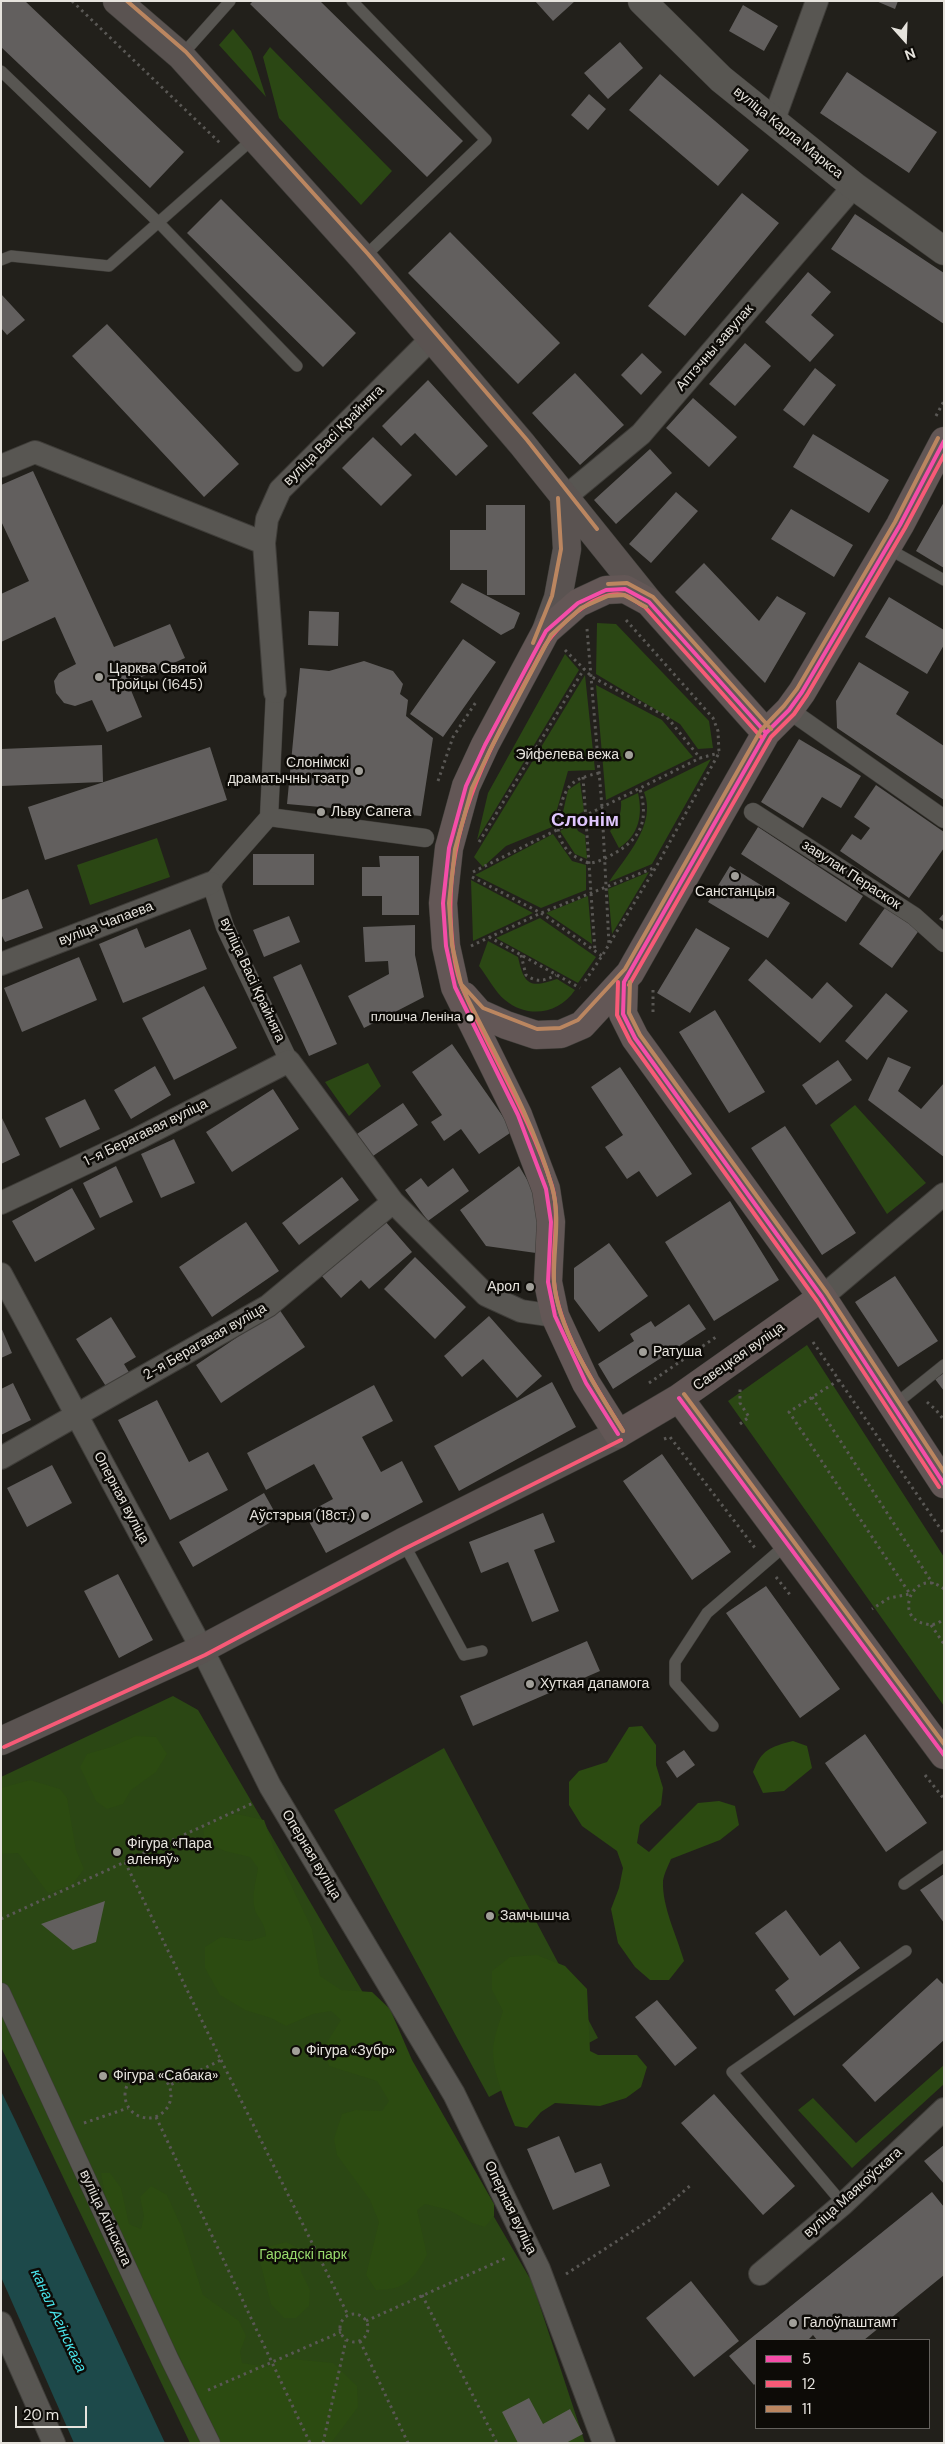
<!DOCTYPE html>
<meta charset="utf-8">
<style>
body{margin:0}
#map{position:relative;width:945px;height:2444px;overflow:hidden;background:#22201b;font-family:"DM Sans",sans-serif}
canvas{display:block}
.frame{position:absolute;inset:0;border:2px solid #e6e3dd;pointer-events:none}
.legend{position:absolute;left:755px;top:2339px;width:175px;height:90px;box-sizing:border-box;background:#0d0b07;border:1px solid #64615d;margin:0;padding:6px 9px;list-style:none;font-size:15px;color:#e6e3dd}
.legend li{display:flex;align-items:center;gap:10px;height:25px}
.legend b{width:25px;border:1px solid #64615d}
.north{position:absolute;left:880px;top:15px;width:50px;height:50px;-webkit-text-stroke:4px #0d0b07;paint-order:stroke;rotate:160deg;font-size:14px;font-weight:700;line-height:20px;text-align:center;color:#e6e3dd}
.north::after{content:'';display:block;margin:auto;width:18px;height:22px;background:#e6e3dd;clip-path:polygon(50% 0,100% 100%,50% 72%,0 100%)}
.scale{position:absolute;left:15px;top:2406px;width:72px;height:22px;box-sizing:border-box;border:2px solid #e6e3dd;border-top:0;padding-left:6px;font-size:15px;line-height:18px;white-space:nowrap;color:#e6e3dd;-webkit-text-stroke:4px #0d0b07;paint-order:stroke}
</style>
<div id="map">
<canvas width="945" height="2444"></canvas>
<div class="frame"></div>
<ul class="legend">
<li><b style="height:6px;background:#f54da8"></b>5</li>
<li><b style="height:6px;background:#f75a77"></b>12</li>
<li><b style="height:6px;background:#bb8660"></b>11</li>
</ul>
<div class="north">N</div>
<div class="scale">20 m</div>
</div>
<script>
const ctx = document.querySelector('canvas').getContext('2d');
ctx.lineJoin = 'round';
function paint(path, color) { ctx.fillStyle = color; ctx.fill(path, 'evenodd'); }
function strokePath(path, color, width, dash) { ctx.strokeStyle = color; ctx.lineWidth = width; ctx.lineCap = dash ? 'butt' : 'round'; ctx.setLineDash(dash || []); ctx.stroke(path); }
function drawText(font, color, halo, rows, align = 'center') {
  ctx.font = font + ' "DM Sans",sans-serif'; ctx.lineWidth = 5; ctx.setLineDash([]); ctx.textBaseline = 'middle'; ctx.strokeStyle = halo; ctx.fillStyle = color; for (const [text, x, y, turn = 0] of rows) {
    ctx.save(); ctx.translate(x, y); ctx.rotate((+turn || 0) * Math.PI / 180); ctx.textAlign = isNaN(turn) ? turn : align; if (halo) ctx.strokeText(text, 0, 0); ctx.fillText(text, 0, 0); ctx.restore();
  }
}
const green = new Path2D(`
 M233,29L251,51L266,97L219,45Z
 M270,47L392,171L361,205L279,118L263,57Z
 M597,623L616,624L709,721L713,748L698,749L680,724L596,674Z
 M565,654L579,670L477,840L488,793Z
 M585,675L595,770L568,771L552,827L506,846L483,867L474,857Z
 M596,685L662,720L693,757L606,800Z
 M711,759L652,864L609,882C626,856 657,824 644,792Z
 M580,782L584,811L560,825L568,790Z
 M638,793C643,815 639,835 619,848L610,831C618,822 622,813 621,801Z
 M574,823L578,831L585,835L587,859L575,854L560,831Z
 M553,834L572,861L586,865V890L541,908L475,875Z
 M157,838L170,877L90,905L77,865Z
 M649,872L612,934L608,889Z
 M471,880L533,913L473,941Z
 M588,896L592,944L546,913Z
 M540,918L596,957L578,983L496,938Z
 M488,941L518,957C524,984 529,989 557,979L575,990C559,1014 528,1019 505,1000C495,992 487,976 479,966Z
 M368,1063L381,1086L349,1116L325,1082Z
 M855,1105L926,1183L887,1214L830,1125Z
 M807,1345L944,1557V1706L728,1401Z
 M173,1696L198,1710L532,2282L585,2443H190L1,2047V1777Z
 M444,1748L598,2038L489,2097L334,1810Z
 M944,2065V2084L852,2168L798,2110L813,2098L856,2143Z`);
const forest = new Path2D(`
 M642,1726L656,1745V1765L663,1788L661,1805L640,1825L637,1843L649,1852L698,1803L719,1801L735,1806L739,1825L720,1840L671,1859C668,1866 664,1874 663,1881C662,1907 677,1936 684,1961L669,1980H650L635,1967L618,1943L611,1909L619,1888L623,1868L617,1851L582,1826L569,1805V1782L579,1771L607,1762L629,1727Z
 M136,1736L156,1737L167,1754L156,1772L131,1790L123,1804L107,1809L96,1801L80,1767L87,1754L111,1747Z
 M793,1741L807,1746L812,1768L784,1791L763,1793L753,1772C762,1749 770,1747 793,1741Z
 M30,1780L60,1789L67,1798L76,1850L84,1869L72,1885L48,1893L18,1853L1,1854V1788Z
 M237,1814L264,1820L275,1851L312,1929L320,1976L341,1990L372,1992L390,2009L412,2060L494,2204V2216L485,2227L472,2223L449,2210L425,2204L417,2210L427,2255C414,2279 406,2290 376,2290L366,2275L379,2222L370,2200L337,2155L334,2139L342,2114L356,2110L382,2111L389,2101L377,2081L329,2066L324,2047L341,2020L331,2011L313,2014L286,2026L271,2018L245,2010L220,1995L205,1968V1947L221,1937L249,1941L266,1936C265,1923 259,1920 255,1910C251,1897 256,1881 258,1868L250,1857L225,1851L205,1842L203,1829L220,1818Z
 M537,1955L565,1966L587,1989L590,2051L598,2055H637L647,2067L641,2087L626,2098L600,2106L555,2103L541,2112L527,2128L515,2126C506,2103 493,2075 493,2050C494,2036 499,2024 503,2011L492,1990V1971L510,1957Z
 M101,2173H110L121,2188L129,2224L141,2229L144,2216L140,2197L151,2186L167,2195L181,2226L203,2295L239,2321L246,2336L240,2352L242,2363L268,2367L281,2358L333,2363L357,2386L358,2407L331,2443H221C203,2405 185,2367 166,2330C140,2280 109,2229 101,2173Z
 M286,2242L300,2249L301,2272L310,2290L309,2306L296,2318H284L271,2304L260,2262L267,2247Z`);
const water = new Path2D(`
 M1,2091L16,2122L165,2443H74L1,2277Z`);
const building = new Path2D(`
 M1,1H25L184,152L150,188L1,47Z
 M253,1H320L463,141L427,177L250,4Z
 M535,1H575L553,21Z
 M876,1H898L895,9Z
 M743,5L778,26L764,51L729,31Z
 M620,42L643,68L608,99L584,73Z
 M847,72L937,132L909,173L820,113Z
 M660,74L749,150L718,186L629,110Z
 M589,94L606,109L588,130L571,115Z
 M742,193L779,223L685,336L648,306Z
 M221,199L356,333L323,367L187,233Z
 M855,214L944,273V324L831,249Z
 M450,232L560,343L518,384L408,273Z
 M808,272L831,292L811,315L834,335L810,362L765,322Z
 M1,294L25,320L7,335L1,328Z
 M107,324L239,464L204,497L72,356Z
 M745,343L771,366L735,406L709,384Z
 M642,353L662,372L641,395L621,375Z
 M815,368L836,385L804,426L783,410Z
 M575,373L624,425L580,465L532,413Z
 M428,380L488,446L456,476L415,433L401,446L382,426Z
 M693,398L737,437L709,467L666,428Z
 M813,434L889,480L869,513L793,467Z
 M373,437L412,475L381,506L342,468Z
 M650,449L672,473L616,524L594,500Z
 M33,471L114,647L170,624L185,658L128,683L142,717L107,732L92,700L75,706L64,703L56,693L54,681L59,673L76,664L55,617L1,642V594L29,581L1,521V485Z
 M676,492L698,511L651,563L629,544Z
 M944,502V568L916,551Z
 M486,505H525V595H487V570H450V530H486Z
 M791,509L853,545L834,577L771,539Z
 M704,563L759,621L777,596L806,613L765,683L675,592Z
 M462,583L520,613L514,628L501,635L450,602Z
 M889,597L944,630V645L927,674L865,637Z
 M309,611L339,612L338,646L308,645Z
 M463,639L496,662L443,737L410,714Z
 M364,661L393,671L403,684L400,694L408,700L406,716L433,738L421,816L287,804L300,668L329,671Z
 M859,662L909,692L896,714L944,746V800L837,728L836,701Z
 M799,739L861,776L841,808L822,797L803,828L761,802Z
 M102,745L103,782L1,786V749Z
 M210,747L227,800L45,860L28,807Z
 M876,785L944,832V848L909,898L840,851L852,834L861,840L870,828L854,817Z
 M758,827L863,896L846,922L741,854Z
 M253,854H314V885H253Z
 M379,856H419V915H382V896H362V867H380Z
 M730,866L790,903L768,938L708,902Z
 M28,889L43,928L5,942L1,934V900Z
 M887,905L920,929L892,968L859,944Z
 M944,913V922L939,919Z
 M289,916L300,942L264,957L253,930Z
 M415,925V955L424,997L364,1028L348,996L389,974L388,961L365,962L363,927Z
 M137,928L145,948L190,929L207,969L123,1003L99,944Z
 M696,928L730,948L690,1013L657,993Z
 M79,957L97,1000L22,1032L4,988Z
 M766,959L812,999L827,982L853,1006L820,1043L748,980Z
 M301,964L337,1044L309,1056L273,977Z
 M204,986L237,1048L174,1080L142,1018Z
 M886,993L908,1011L867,1060L845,1041Z
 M715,1010L765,1092L729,1113L679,1032Z
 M452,1044L513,1131L479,1154L461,1129L444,1141L431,1122L442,1115L412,1072Z
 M888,1057L911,1067L898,1091L921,1109L944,1083V1157L868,1100Z
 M838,1060L852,1080L816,1105L802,1085Z
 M155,1066L171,1095L131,1119L114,1090Z
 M620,1067L692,1174L657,1197L639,1171L627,1179L605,1147L623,1135L591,1087Z
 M273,1089L299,1129L232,1172L206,1132Z
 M85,1099L100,1129L60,1148L45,1118Z
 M403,1103L418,1125L373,1156L357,1134Z
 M1,1116L20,1155L1,1164Z
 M785,1126L856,1233L822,1255L751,1148Z
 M174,1139L195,1183L161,1198L141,1154Z
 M116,1166L133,1202L100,1218L83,1183Z
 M519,1166L538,1198L536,1253L486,1246L460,1210Z
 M453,1168L469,1191L428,1221L405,1190L421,1178L428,1187Z
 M342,1177L359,1200L299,1245L282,1223Z
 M72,1188L95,1229L35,1262L12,1221Z
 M730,1201L779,1280L714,1321L665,1242Z
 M385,1221L412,1252L369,1289L361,1280L341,1298L321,1275Z
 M246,1222L279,1271L212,1317L179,1267Z
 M609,1243L648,1296L599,1332L574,1299V1268Z
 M415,1257L466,1307L435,1339L384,1289Z
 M895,1276L938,1341L898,1367L855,1302Z
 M689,1304L706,1329L613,1389L598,1364L634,1341L630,1334L651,1321L655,1327Z
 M279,1309L305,1347L221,1403L196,1365Z
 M489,1316L542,1376L517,1398L483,1359L462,1377L444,1356Z
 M111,1317L136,1357L124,1364L130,1374L107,1388L76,1339Z
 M1,1327L12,1353L1,1358Z
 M944,1373V1391L935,1379Z
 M552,1382L576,1427L459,1491L434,1446Z
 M13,1383L31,1420L1,1435V1389Z
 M374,1385L393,1421L362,1437L381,1472L402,1461L423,1502L326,1553L305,1514L333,1499L314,1464L266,1490L247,1453Z
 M157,1400L189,1462L208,1452L228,1490L170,1520L118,1420Z
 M662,1454L731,1552L692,1580L623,1481Z
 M52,1465L72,1503L27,1527L7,1488Z
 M264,1493L278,1518L193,1567L179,1542Z
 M543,1513L555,1542L534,1550L559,1611L532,1622L508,1562L481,1573L469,1542Z
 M118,1574L153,1640L119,1658L84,1591Z
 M766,1586L840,1689L800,1718L726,1613Z
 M587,1641L600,1671L473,1726L460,1696Z
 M865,1734L927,1823L886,1852L825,1763Z
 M684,1750L695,1765L677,1778L666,1762Z
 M944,1874V1923L920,1890Z
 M105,1901L96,1942L73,1950L41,1924Z
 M786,1910L820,1956L840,1941L860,1968L794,2016L775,1990L789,1979L755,1933Z
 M937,1978L944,1985V2040L875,2102L842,2065Z
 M657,2000L697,2048L675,2066L635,2017Z
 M714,2094L795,2186L763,2215L681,2123Z
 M559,2136L575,2173L601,2163L610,2186L553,2210L527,2149Z
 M944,2145V2184L924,2161Z
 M932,2192L944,2207V2275L864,2340H817L813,2335L808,2340H756V2383L754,2385L729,2356Z
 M691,2281L739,2341L694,2377L646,2318Z
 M529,2398L543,2424L570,2409L583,2434L566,2443H518L502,2412Z`);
const path = new Path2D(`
 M72,1L221,144
 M936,416L944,401
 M587,629L602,807L609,945
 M565,650L592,677L667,717L700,758L719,753
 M599,773C573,779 567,783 560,808C554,828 560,851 580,859C583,861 587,863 591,863C599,862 608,857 615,853C643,837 648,819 640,789
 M583,777L595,951
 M438,781L453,737L476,702
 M479,842L584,669
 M473,872L700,758
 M472,877L541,913L602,956
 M489,937L580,988
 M471,946L541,913L656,867
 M521,955L526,975C537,983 544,981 556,975
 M585,981L602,956L656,867L719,753L718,731L713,718L626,620
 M653,1012V986
 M813,1342L944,1534
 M839,1380L789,1412L910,1594L889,1598L872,1609
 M649,1383L716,1337
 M812,1397L933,1584
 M927,1402L936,1410L944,1420
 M740,1424L749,1417L740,1403V1388
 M664,1439L670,1437L755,1548
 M776,1577L791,1596
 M944,1589C915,1565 891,1618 926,1624C933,1626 939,1623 944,1619
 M931,1625L944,1644
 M925,1775L944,1799
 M125,1862L221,2060L170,2085
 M1,1919L253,1803
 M221,2060L348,2315
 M125 2095a23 23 0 1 1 46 0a23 23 0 1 1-46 0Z
 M156,2117L310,2443
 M84,2123L128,2108
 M566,2274L653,2218L692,2184
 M422,2295L497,2443
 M340 2328a14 14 0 1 1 28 0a14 14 0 1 1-28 0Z
 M366,2321L508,2257
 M360,2341L408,2443
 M208,2390L341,2332
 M323,2443L346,2340`);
const service = new Path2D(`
 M352,1L486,140L363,258
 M181,56L230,1
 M1,71L159,223L297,366
 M1,260L11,256L109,266L254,138
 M887,548L944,580
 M893,1406L944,1365
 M403,1542L464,1655L482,1651
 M713,1726L675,1683V1662L707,1613L787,1544
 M904,1884L944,1856
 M843,2204L732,2072L906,1951`);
const pedestrian = new Path2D(`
 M275,692L269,817L211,883L225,927L289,1061
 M789,710L944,819
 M753,812L914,916L944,943
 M269,817L425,838
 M1,1992L170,2360L211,2443`);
const minor = new Path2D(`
 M773,122L817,1
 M1,466L35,452L264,543
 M564,498L641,434L854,186
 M275,692L264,543L267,519L280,490L432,338
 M1,964L211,883
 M1,1203L139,1138L289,1061L393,1202L486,1295L521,1311L555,1316
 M1,1274L202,1649L270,1786L454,2094L539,2269L604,2443
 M822,1297L944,1194
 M1,1458L268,1306L393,1202
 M760,2274L843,2204L944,2109
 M1,2323L54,2443`);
const tertiary = new Path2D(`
 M642,1L721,79L854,186L944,251`);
const secondary = new Path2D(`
 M117,1L181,56L363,258L522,444L649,602
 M546,631L558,598L567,549L564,498
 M1,1741L202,1649L403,1542L618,1434`);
const primary = new Path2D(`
 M766,733L649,602L625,589L606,590L578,603L546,631L485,745L466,786L449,848L443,903L446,946L455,987L518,1115L546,1189L551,1222L548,1282L555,1316L586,1383L618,1434L679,1398L822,1297
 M624,982L623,1014L635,1038L822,1297L944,1484
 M464,996L479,1013L506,1025L536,1035L561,1034L582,1025L630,973L766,733L789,710L802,692L900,525L944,441
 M679,1398L944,1755`);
const bus1 = new Path2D(`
 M624,982L766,733L789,710L802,692L900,525L944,441
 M624,982L623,1014L635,1038L822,1297L944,1484
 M679,1398L944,1755
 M618,1434L586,1383L555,1316L548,1282L551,1222L546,1189L518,1115L455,987L446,946L443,903L449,848L466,786L485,745L546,631L578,603L606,590L625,589L649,602L766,733`);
const bus2 = new Path2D(`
 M618,982L617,1015L630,1041L817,1301L939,1487
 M629,985L771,737L794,714L807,695L905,528L944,455
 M623,1431C597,1389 559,1332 554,1282C551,1250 561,1218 552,1186C530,1116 490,1054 462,987C454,968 452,945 451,925C444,820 496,738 543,649C555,627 596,589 624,595C631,597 639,604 645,607L761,737
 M4,1747L205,1655L406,1548L621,1440`);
const bus3 = new Path2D(`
 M127,1L186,52L368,254L527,440L597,529
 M608,584L627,583L653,597L771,729
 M646,607L624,595L608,596L581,608L551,635L491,748L472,788L455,849L449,903L452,945L461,984L483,1008L537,1029L560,1028L578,1020L625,969L761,730L784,706L797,689L895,522L938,438
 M533,643L552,596L561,549L558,498
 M630,982L629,1013L640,1035L827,1293L944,1472
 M462,987C493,1051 533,1118 552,1187C561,1218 553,1249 554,1281C557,1329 598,1391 623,1431
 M684,1394L944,1744`);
const markers = [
 [99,677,5,"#a19f99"],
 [629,755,5,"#a19f99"],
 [359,771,5,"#a19f99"],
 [321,812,5,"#a19f99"],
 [735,876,5,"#a19f99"],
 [470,1018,4.5,"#e6e3dd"],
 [530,1287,5,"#a19f99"],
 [643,1352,5,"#a19f99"],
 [365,1516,5,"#a19f99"],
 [530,1684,5,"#a19f99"],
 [117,1852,5,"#a19f99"],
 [490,1916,5,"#a19f99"],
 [296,2051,5,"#a19f99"],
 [103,2076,5,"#a19f99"],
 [793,2323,5,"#a19f99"]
];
const busNames = [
 ["плошча Леніна",461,1018]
];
const streetNames = [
 ["вуліца Карла Маркса",788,133,39],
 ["Аптэчны завулак",715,348,-49],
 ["вуліца Васі Крайняга",334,436,-45],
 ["завулак Пераскок",851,875,33],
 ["вуліца Чапаева",106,924,-21],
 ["вуліца Васі Крайняга",252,980,65],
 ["1-я Берагавая вуліца",146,1133,-26],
 ["2-я Берагавая вуліца",205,1342,-30],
 ["Савецкая вуліца",739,1357,-35],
 ["Оперная вуліца",121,1498,62],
 ["Оперная вуліца",311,1855,59],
 ["вуліца Маякоўскага",853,2193,-42],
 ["Оперная вуліца",510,2208,64],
 ["вуліца Агінскага",105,2218,65]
];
const poiNames = [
 ["Царква Святой",109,669],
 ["Тройцы (1645)",109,685],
 ["Эйфелева вежа",619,755,"right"],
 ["Слонімскі",349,763,"right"],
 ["драматычны тэатр",349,779,"right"],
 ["Льву Сапега",331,812],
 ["Санстанцыя",735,892,"center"],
 ["Арол",520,1287,"right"],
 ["Ратуша",653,1352],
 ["Аўстэрыя (18ст.)",355,1516,"right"],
 ["Хуткая дапамога",540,1684],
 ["Фігура «Пара",127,1844],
 ["аленяў»",127,1860],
 ["Замчышча",500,1916],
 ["Фігура «Зубр»",306,2051],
 ["Фігура «Сабака»",113,2076],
 ["Галоўпаштамт",803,2323]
];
const parkNames = [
 ["Гарадскі парк",303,2255]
];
const waterNames = [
 ["канал Агінскага",58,2321,65]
];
const districtNames = [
 ["Слонім",585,821]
];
paint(green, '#2b4714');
paint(forest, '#2c4b11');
paint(water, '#1d494a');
paint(building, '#625f5e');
strokePath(service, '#3f3d39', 12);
strokePath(pedestrian, '#3f3d39', 19);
strokePath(minor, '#3f3d39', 24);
strokePath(tertiary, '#3f3d39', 29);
strokePath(secondary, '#3f3d39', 29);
strokePath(primary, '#3f3d39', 29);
strokePath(path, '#5a5855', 3, [2.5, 4]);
strokePath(service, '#585652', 11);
strokePath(pedestrian, '#585652', 18);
strokePath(minor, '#585652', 22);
strokePath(tertiary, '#585652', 28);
strokePath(secondary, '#5a5351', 28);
strokePath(primary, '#635756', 28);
strokePath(bus1, '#f54da8', 4);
strokePath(bus2, '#f75a77', 4);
strokePath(bus3, '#bb8660', 4);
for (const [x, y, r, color] of markers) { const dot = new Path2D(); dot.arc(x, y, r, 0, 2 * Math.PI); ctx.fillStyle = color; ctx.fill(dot); strokePath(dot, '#0d0b07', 2); }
drawText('13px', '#e6e3dd', '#0d0b07', busNames, 'right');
drawText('14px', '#e6e3dd', '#0d0b07', streetNames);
drawText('14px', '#e6e3dd', '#0d0b07', poiNames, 'left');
drawText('14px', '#99db6d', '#0d0b07', parkNames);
drawText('italic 15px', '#49e4eb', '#0d0b07', waterNames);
drawText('bold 19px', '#dfc6fe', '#0d0b07', districtNames);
</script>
